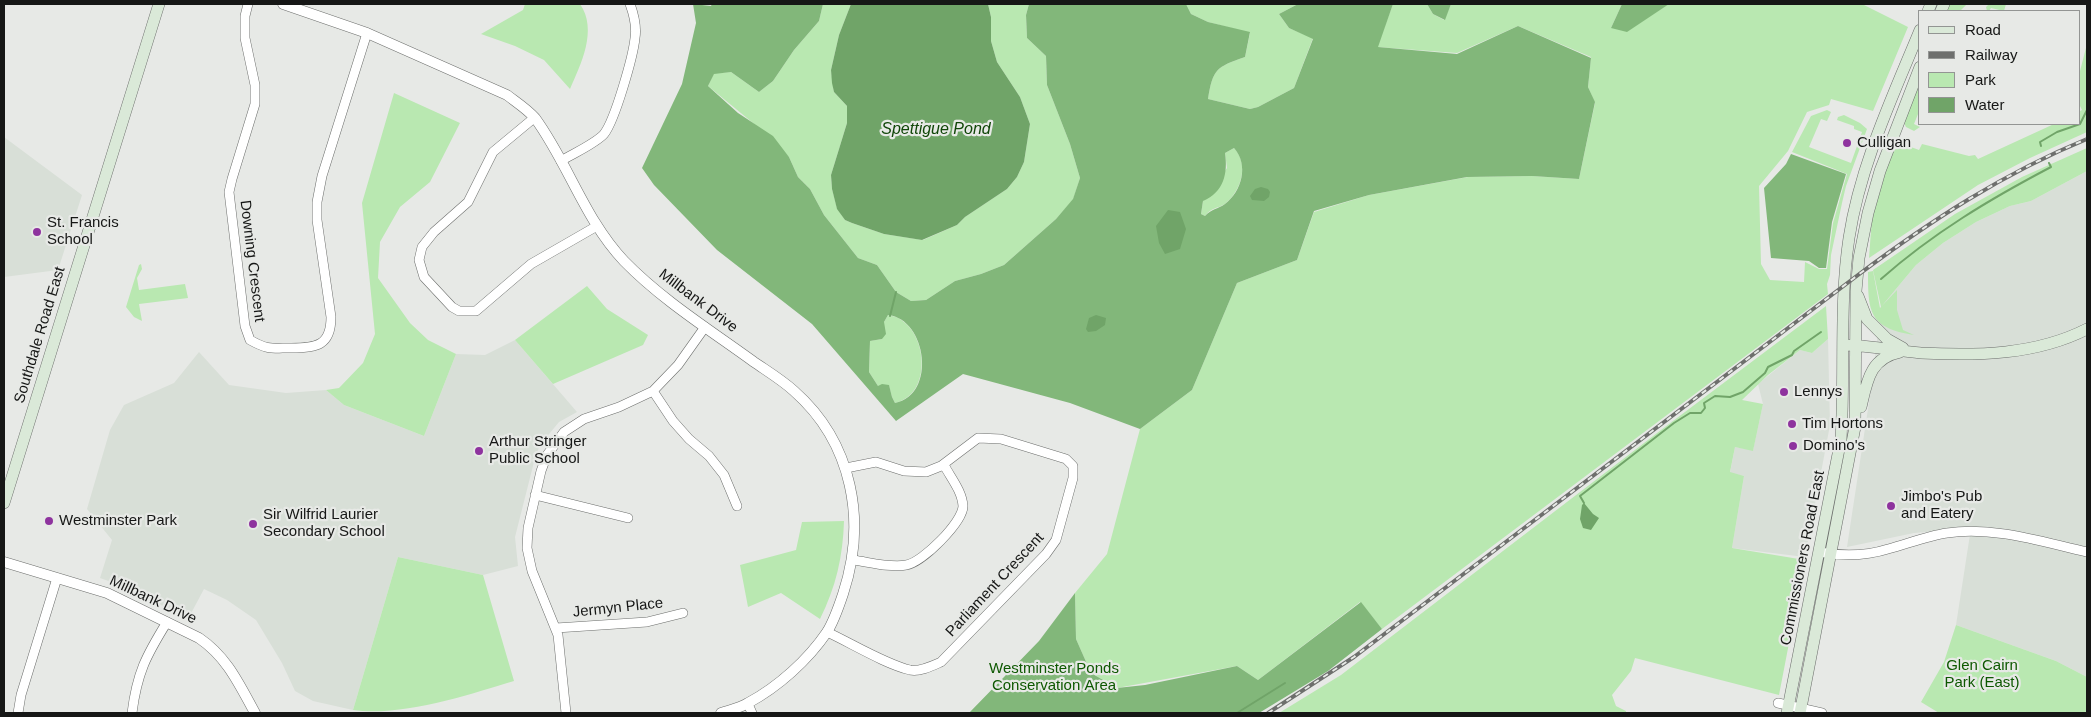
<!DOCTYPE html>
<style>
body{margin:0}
#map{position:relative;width:2091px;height:717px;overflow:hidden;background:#e7e9e6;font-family:Helvetica,sans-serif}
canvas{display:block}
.frame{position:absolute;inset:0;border:5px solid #161716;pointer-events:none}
.legend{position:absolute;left:1918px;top:10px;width:162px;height:115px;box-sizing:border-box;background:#e7e9e6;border:1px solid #939593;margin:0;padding:6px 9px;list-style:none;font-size:15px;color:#161716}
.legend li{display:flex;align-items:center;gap:10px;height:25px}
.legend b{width:25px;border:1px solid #939593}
</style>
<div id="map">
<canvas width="2091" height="717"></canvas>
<div class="frame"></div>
<ul class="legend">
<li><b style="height:6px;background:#dae9d8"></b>Road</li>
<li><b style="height:6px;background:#6e6f6d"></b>Railway</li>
<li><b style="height:14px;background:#b9e8b1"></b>Park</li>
<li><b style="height:14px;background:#70a468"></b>Water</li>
</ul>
</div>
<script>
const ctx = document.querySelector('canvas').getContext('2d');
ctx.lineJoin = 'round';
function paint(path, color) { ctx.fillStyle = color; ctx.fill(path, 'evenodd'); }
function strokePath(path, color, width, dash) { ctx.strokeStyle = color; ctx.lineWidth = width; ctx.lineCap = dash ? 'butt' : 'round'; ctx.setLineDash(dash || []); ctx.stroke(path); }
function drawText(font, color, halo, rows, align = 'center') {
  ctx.font = font + ' Helvetica,sans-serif'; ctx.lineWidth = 4.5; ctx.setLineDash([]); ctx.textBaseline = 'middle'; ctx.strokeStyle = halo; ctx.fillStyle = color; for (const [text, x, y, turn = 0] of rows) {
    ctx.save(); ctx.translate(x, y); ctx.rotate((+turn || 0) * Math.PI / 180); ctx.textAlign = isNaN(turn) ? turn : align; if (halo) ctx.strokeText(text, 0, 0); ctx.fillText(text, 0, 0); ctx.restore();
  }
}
const built = new Path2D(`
 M4,137L82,195L58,270L4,277Z
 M2087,171V677L2056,661L1956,625L1971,528L1914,533L1847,547L1871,389L1881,307L1916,265L1943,243L1976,222L2010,206L2031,201Z
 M1828,339L1830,425L1805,557L1732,548L1744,476L1730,473L1735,447L1753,450L1763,404L1758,384L1800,350L1812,353Z
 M515,340L577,412L559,422L540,445L535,458L515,537L518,566L483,575L398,557L353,710L313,701L295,691L282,663L256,620L227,600L204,589L188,619L128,588L100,578L112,540L87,509L110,430L124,405L174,383L199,352L229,385L286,393L326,390L344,405L424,436L456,354L485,355Z`);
const green = new Path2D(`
 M525,4H580C598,30 581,64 570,89L544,60L515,46L481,34L523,10Z
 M823,4H851L839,35L831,70L834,92L847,106V123L831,175L832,189L837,208L845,220L852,223L884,234L923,240L957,225L965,217L1007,189L1017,177L1024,162L1030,124L1020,97L997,62L991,41V17L988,4H1029L1026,15L1027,38L1046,56L1047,85L1070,144L1080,178L1073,200L1056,219L1004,265L981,274L955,281L926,300L911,301L896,292L877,265L858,258L824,215L810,189L798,177L789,157L753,123L708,86L714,73L731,72L759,92L773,81L794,50L819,21Z
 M1186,4H1298L1279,14L1289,28L1313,38L1294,88L1258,107L1250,109L1208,99C1213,69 1216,67 1245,57L1250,33L1208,22L1191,14Z
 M1393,4H1427L1433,14L1444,20L1451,4H1622L1611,28L1669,4H1862L1908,27L1873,111L1831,99L1829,105L1807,112L1788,151L1759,186L1761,264L1770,280L1804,282L1805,262L1819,269H1827L1833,223L1847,174L1792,152L1811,116L1827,110L1831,112L1827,121L1821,119L1809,147L1851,163L1862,132L1854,129V126L1837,120L1838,117L1844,115L1860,123L1867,129L1846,186L1842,203L1831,255L1830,275L1827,284L1828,294L1382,629L1360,602L1258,680L1237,666L1117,688L1091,673L1076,639L1075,593L1107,554L1140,429L1192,390L1237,283L1297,260L1314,212L1369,195L1468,177L1532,176L1579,179L1595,103L1588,87L1591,57L1518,26L1457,53L1377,47Z
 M1948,4H1967L1960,11H1945Z
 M1989,4H2006L2004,11L1991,8L1989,11H1987L1986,7Z
 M2087,44V132L2030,158L1978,185L1869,258L1872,217L1894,143L1901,138L1912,141L1911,147L1919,150L1922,144L1969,156L1975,155L1978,159L2054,124H2080V111L2082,110L2080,106V71Z
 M1920,78V109L1914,124L1920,127L1914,131L1906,127L1904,123Z
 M394,93L460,123L430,182L400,207L380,242L378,278L410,323L428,340L456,354L424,436L344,405L326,390L339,388L363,363L375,334L362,203Z
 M1234,148C1249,164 1242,190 1225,204C1217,209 1212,207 1205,216L1201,214L1203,201L1227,168L1225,153Z
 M2087,148V171L2031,201L2010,206L1976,222L1943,243L1916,265L1881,307L1873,270L1955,214L2022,177Z
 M141,264L142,269L137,278L139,290L185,284L188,298L139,304L142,321L134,317L126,307L139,265Z
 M1873,271L1880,308L1897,290V310L1903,330L1914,335C1869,328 1868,312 1868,272Z
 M587,286L607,309L648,335L643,345L553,384L515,340Z
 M1826,306L1828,339L1812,353L1800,350L1768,375L1742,400L1763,404L1753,451L1735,447L1730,472L1744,476L1732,548L1805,560L1779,695L1635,658L1631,671L1612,695L1616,706L1626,711V713H1279L1341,675L1661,430Z
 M888,315C927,320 936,394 895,403L892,397L889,386H878L869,372L870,341L882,339L884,322Z
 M844,521C843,556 836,587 820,619L781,593L748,607L740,565L796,550L802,522Z
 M398,557L483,575L514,681C468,695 401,717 353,710Z
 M1956,625L2056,661L2087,677V713H1939L1921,702L1944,662Z`);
const forest = new Path2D(`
 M693,4L711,6L712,4H823L819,21L794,50L773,81L759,92L731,72L714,74L708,86L738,113L773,136L789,157L798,177L810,189L824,215L858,258L877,265L896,292L911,301L926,300L955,281L981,274L1004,265L1056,219L1073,199L1080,178L1070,144L1047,85L1046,56L1027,38L1026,15L1029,4H1186L1191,14L1208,22L1250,32L1245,57C1216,67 1213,69 1208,99L1250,109L1258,107L1294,88L1313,39L1289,28L1279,14L1298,4H1393L1378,47L1457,54L1518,26L1591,58L1588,87L1595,102L1579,179L1532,176L1467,177L1369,195L1314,211L1297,260L1237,283L1192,390L1140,429L1070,403L963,374L896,421L812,324L717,250L654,185L642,168L682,84L696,23ZM1234,148C1249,165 1242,191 1225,204C1218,209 1211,209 1205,216L1201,214L1203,201C1224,192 1228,173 1225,153ZM888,315C927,319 937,395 895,403L892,397L889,385L882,384L878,386L869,372L870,341L882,339L886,334L884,322Z
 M1427,4H1451L1445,20L1433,14Z
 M1622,4H1669L1627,32L1611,28Z
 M1791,154L1846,174L1832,222L1826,268H1819L1809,261L1771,258L1764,188L1786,164Z
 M1075,593L1076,639L1091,673L1117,688L1145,685L1237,666L1258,680L1361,602L1382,629L1328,671L1259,713H969L1039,641Z`);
const water = new Path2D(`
 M851,4H988L991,17V41L997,62L1020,97L1030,124L1024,162L1017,177L1007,189L965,217L957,225L922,240L884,234L852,223L845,220L837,209L832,189L831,175L847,123V106L834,92L832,83L831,70L839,35Z
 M1261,187L1268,189L1270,192L1269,197L1264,201L1252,200L1250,196L1255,189Z
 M1168,210L1180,212L1186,229L1180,249L1165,254L1159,243L1156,226Z
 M1096,315L1106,318L1105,325L1096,331L1088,332L1086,329L1089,318Z
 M1584,503L1593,514L1599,518L1591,530L1583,528L1580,519L1582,505Z`);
const stream = new Path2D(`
 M2041,146L2040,142L2057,132L2080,124L2087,110
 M1881,279C1933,233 1990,199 2051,167L2049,163
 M890,316L896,292
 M1584,503L1580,496L1674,423L1690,413H1701L1705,408L1704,403L1715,396L1730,397L1743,392L1765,373L1768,367L1792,355L1794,351L1821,332
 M1237,713L1285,683`);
const minor = new Path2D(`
 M248,4L245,16V38L255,85V104L232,179L229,192L245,326L250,340C268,350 271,348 291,348C316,348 331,346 331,317L317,220V202L322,176L367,33
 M534,118L493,152L468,202L434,232L422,247L419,260L424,277L452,307L459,311H476L531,264L597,226
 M561,161C572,154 595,144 604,134C615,120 633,57 635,38C637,26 634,15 630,4
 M653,391L673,421L689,439L709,456L724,475L737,506
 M535,495L628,518
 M1819,552C1841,556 1866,556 1888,549C1907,544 1927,536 1947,533C1994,526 2042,542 2087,552
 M853,560C869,562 889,568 906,565C922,563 963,522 963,506C962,491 951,478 944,465
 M556,628L647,622L683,613
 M827,632C851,643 885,664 910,670C920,672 932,666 941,662L1046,554L1056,540L1073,478V466L1066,459L1001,439L978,438L941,466L926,472L904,471L876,462L846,468
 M1778,703L1822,713
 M748,704L752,713
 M18,713L21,695L57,578
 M132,713C137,673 146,656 167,622
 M566,713L558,635L532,571L527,548L528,528L541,471L547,455L564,432L584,419L619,407L653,391L678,365L705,327`);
const tertiary = new Path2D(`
 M283,4L367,33L507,95C516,102 527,109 535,118C568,163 585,220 624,261C662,300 710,330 754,362C767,371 782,380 794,391C853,443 867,522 843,594C839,606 834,621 827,632C808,660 778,687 748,703C740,708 730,710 721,713
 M4,562L107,593L199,638C227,657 239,684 255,713`);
const secondary = new Path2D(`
 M1928,11L1931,4
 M1941,11L1944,4
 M1858,296L1867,319L1887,339L1903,348
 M1848,345C1873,346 1897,351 1921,353C1977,356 2036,355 2087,329
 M1861,407C1867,381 1870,358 1900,352
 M4,503L159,4
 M1787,713L1841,439C1845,372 1839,304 1849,238C1860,166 1892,98 1920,30
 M1800,713L1855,427L1856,291L1859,258L1868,213L1880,171L1920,67`);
const rail = new Path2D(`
 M1268,713L1354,657L1858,275C1930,221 2004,173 2087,139`);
const markers = [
 [1847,143,5,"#8e339e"],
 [37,232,5,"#8e339e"],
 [1784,392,5,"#8e339e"],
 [1792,424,5,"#8e339e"],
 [1793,446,5,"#8e339e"],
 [479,451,5,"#8e339e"],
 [1891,506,5,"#8e339e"],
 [49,521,5,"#8e339e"],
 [253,524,5,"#8e339e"]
];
const poiNames = [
 ["Culligan",1857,143],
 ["St. Francis",47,223],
 ["School",47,240],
 ["Lennys",1794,392],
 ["Tim Hortons",1802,424],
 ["Arthur Stringer",489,442],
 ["Public School",489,459],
 ["Domino's",1803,446],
 ["Jimbo's Pub",1901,497],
 ["and Eatery",1901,514],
 ["Sir Wilfrid Laurier",263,515],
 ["Secondary School",263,532],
 ["Westminster Park",59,521]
];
const streetNames = [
 ["Downing Crescent",252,261,83],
 ["Millbank Drive",698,301,37],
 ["Southdale Road East",40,335,-73],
 ["Commissioners Road East",1803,558,-79],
 ["Parliament Crescent",995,585,-47],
 ["Millbank Drive",153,600,25],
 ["Jermyn Place",618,608,-6]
];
const parkNames = [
 ["Glen Cairn",1982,666],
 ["Park (East)",1982,683],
 ["Westminster Ponds",1054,669],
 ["Conservation Area",1054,686]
];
const waterNames = [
 ["Spettigue Pond",936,130]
];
paint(built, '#d8dfd7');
paint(green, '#b9e8b1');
paint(forest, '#82b77a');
paint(water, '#70a468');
strokePath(stream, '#70a468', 2);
strokePath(minor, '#6c6e6c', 10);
strokePath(tertiary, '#6c6e6c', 11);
strokePath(secondary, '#6c6e6c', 12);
strokePath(minor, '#fff', 9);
strokePath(tertiary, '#fff', 10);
strokePath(secondary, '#dae9d8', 11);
strokePath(rail, '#6e6f6d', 4);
strokePath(rail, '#e7e9e6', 2, [5.5]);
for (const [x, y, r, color] of markers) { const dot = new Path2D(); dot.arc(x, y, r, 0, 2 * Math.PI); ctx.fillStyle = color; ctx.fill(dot); strokePath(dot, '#e7e9e6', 2); }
drawText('15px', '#161716', '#e7e9e6', poiNames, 'left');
drawText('15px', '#161716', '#e7e9e6', streetNames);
drawText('15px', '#0d5801', '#e7e9e6', parkNames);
drawText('italic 16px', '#104608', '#e7e9e6', waterNames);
</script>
